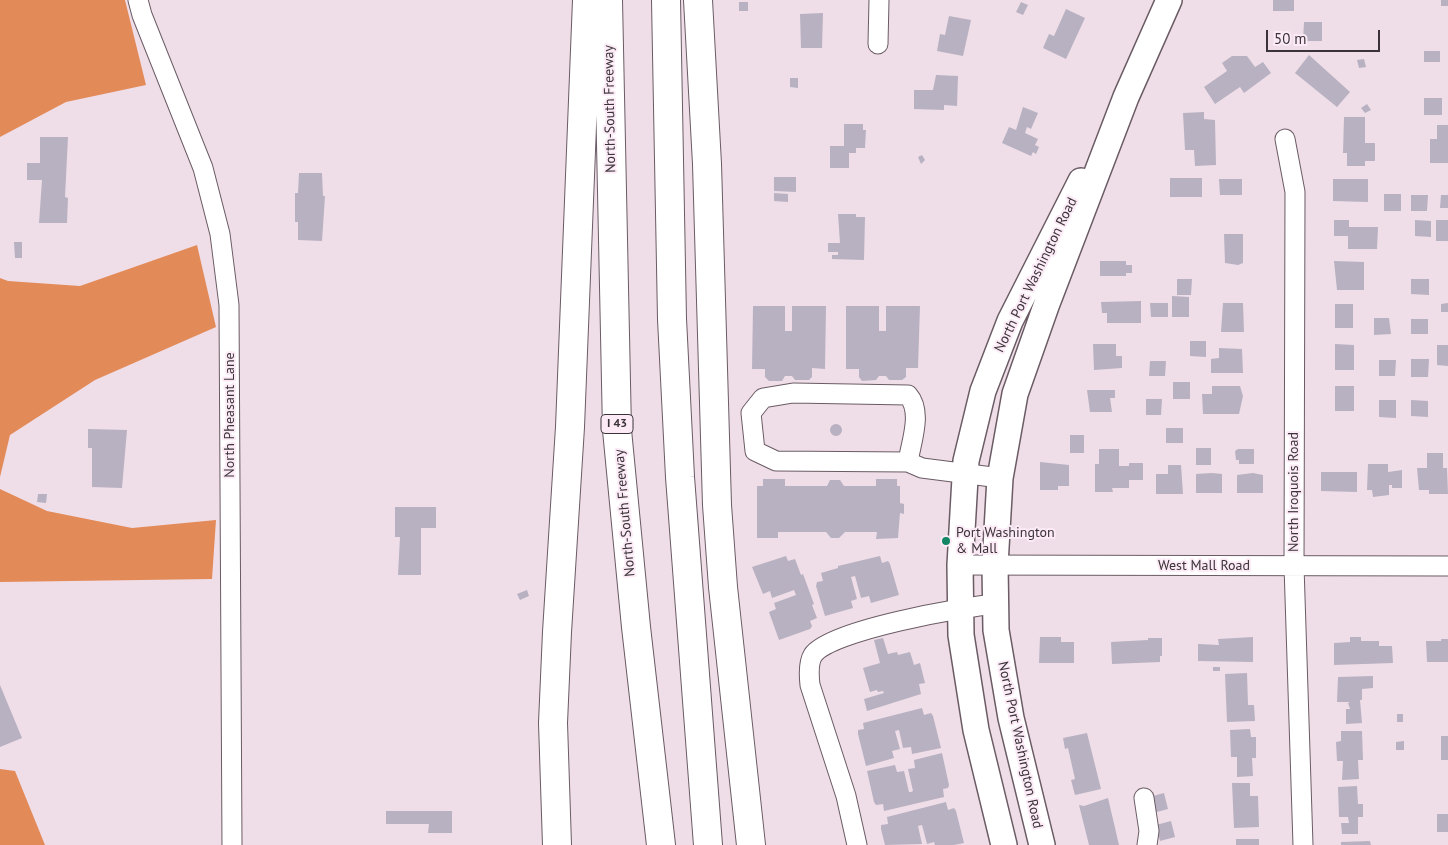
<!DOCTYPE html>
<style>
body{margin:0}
#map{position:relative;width:1448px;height:845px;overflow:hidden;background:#efdee8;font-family:"PT Sans",sans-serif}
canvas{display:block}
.scale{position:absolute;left:1266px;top:30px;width:114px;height:22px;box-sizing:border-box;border:2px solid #3a3438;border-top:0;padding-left:6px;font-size:15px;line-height:18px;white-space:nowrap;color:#3a3438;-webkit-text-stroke:4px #fcebf6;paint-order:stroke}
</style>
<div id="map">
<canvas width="1448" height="845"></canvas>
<div class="scale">50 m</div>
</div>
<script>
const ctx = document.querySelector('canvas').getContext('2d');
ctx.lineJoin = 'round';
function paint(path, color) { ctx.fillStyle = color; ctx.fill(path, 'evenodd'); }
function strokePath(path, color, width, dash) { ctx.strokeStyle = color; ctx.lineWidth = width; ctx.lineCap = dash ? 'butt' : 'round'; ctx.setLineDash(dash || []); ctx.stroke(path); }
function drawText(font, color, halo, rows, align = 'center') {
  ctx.font = font + ' "PT Sans",sans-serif'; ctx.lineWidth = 4; ctx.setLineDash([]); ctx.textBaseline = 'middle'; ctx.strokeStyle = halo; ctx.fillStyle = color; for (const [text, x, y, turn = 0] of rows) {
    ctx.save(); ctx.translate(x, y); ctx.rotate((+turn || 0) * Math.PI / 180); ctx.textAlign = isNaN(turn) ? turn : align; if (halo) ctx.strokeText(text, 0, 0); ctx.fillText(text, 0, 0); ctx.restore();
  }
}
const forest = new Path2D(`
 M0,0H125L146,85L66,102L0,137Z
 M197,245L216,327L95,380L10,435L0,477V278L8,281L80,286Z
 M0,489L47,511L132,528L216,520L212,579L0,582Z
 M0,769L15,771L45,845H0Z`);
const building = new Path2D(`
 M1273,0H1294V11H1273Z
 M1441,0H1448V6H1441Z
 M739,2H748V11H739Z
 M1021,2L1028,5L1023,15L1016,12Z
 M1066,9L1085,18L1066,59L1043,48L1049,34L1054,36Z
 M823,13L822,48H801L800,14Z
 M949,16L971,20L963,56L937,51L940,34L945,35Z
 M1304,22H1322V41H1303Z
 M1424,51H1440V62H1424Z
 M1309,55L1350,92L1337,107L1295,73Z
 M1232,56H1247L1255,67L1263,62L1271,73L1244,93L1240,87L1215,104L1204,87L1227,71L1222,63Z
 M1364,59L1366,67L1359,68L1357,60Z
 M936,75L958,76L957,106L944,105V110L914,109V90H933Z
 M790,78H798V88L790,87Z
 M1424,98H1442V115H1424Z
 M1367,104L1371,110L1365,113L1361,108Z
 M1023,107L1038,113L1031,129L1027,127L1025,133L1038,139L1035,145L1039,147L1036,154L1033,152L1031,156L1002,143L1009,127L1016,130Z
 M1204,112V119L1215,120L1216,165L1195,166L1194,150H1185L1183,113Z
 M1344,117H1365V143H1375V161H1365V166H1347V153H1343Z
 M844,124H863V130H866L865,148H856V153H849V168H830V146H844Z
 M1437,125H1448V163H1430V139H1437Z
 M40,137H68L65,197L68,198L67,223H39L42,180H27V163H40Z
 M922,155L925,160L921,164L918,157Z
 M299,173H322L323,196H325L322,241L298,240V222H295V193H298Z
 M774,177H796V192L774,191Z
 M1170,178H1202V197H1170Z
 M1219,179H1242V195H1220Z
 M1333,179H1368V202L1333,201Z
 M774,193L788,194V202L774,201Z
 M1384,194H1401V211H1384Z
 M1411,195H1428L1427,211H1411Z
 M1441,195H1448V208H1440Z
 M838,214H856V217H865L864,260L832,259V255H838V252H828V243H840Z
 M1334,220H1349V227H1378L1377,249H1348V236H1334Z
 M1415,220L1431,221V237L1415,236Z
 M1436,220H1448V241H1436Z
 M1224,234H1243V263L1238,265L1225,263Z
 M14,242H22V258H15Z
 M1100,261H1126V265H1132V273H1126V276H1100Z
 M1334,261L1364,262V290H1337Z
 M1177,279H1192L1191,295H1177Z
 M1411,279H1429V295L1411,294Z
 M1172,296L1189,297V317H1172Z
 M1141,301V323H1107V313H1102L1101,302Z
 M1150,303H1168V317H1151Z
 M1223,303H1243L1244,332H1221Z
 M1448,303V312H1441V304Z
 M1335,304H1353V328H1335Z
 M753,306H785V331H792V306H826L825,369L812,368V377L809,380H795L792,376H785L782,381H769L765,377V369H752Z
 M846,306H879V331H886V306H920L918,368H906V377L902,380H889L886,376H879L876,380L862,381L859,377V369H846Z
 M1374,318H1389L1391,334L1374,335Z
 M1411,319H1428V334H1411Z
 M1190,341H1206V357L1190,356Z
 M1093,344H1116V356H1122V368L1094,370Z
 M1335,344L1354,345V370H1335Z
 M1437,345H1448V366L1437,365Z
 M1219,348L1242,349L1243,373H1211V359L1219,358Z
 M1411,359H1429L1428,377H1411Z
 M1379,360H1396L1395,376H1379Z
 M1150,361H1166L1165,376H1149Z
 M1173,382H1190V399H1173Z
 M1212,386H1240L1243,396L1239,414H1203L1202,394H1212Z
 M1335,386H1354V411H1335Z
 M1087,390H1115V398H1110L1112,412H1090Z
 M1146,399H1162L1161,415H1146Z
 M1379,400H1396V418L1379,417Z
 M1411,400L1428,401V417L1411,416Z
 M830 430a6 6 0 1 1 12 0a6 6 0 1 1-12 0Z
 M1166,428H1183V443H1166Z
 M88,429L127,430L122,488L92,487V448H88Z
 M1070,435H1084V453H1070Z
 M1196,448H1211V465H1196Z
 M1099,449H1119V466H1129V463H1143V480H1129V488H1112L1113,492H1095V464H1099Z
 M1238,449H1254V464H1239V460H1236L1235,451Z
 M1427,453H1443V468H1447L1448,494H1429V490H1419L1417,468H1427Z
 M1040,462L1069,465V486H1058V490H1040Z
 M1368,464H1388V472L1402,470V488H1392V485H1389V495L1373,497L1372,490H1367Z
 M1168,465H1181L1183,494H1156V474H1168Z
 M1321,472H1357V492L1321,491Z
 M1212,473L1222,474V493H1196V474Z
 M1253,473L1263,475V493H1237V475Z
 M763,479H785V486H827L830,480H840L844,486H876V479H897V486H900V503L904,504V514L900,513L898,538L876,539L877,532H845L839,538H831L826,532H778V538H757V486H763Z
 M38,494H47L46,503L37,502Z
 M395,507H436V528H421V575H398L400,537H395Z
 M786,556L788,561L795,559L801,575L803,574L814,604L812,605L817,618L810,621L812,626L810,629L779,640L769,612L776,609L774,603L796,595L794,590L772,598L770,591L763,594L752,567Z
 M880,556L882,563L888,561L890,564L899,595L871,603L869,596L861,598L855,576L851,577L857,599L851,601L853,608L825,616L816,586L817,582L823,581L821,573L838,568V566Z
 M527,590L529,596L520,600L517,594Z
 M1040,637H1061V642H1074V663H1039Z
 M1253,637V662L1198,661V644L1219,645L1218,639Z
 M1350,637H1361V641H1379V646H1392L1393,663L1334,665V643L1350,642Z
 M883,638L888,654L897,652L898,655L910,652L914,665L920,663L925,683L919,684L921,694L867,711L864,699L884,693L883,691L878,692L877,690L870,692L863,668L880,663L874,640Z
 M1148,638H1162V656H1160V662L1112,664L1111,642L1148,640Z
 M1441,639H1448V662H1427L1426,641H1441Z
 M1213,667H1220V671H1213Z
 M1247,673L1248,705H1254L1255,721L1227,722L1225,674Z
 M1373,676V688L1362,689V700H1360L1362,723L1346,724V709H1350L1348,703L1350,702H1337L1338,677Z
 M0,685L22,738L0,747Z
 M922,708L924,715L931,713L933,716L941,748L912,754L911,747L903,748L899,730L895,731L900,749L892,751L894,758L866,766L858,734V730L864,729L863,723Z
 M1397,714H1403V722H1397Z
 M1250,729L1251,737H1256V758H1252L1253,776L1237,777V757H1231L1230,730Z
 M1341,731H1362L1363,760H1358L1359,779L1342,780L1343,761H1337L1336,742L1341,741Z
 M1087,733L1101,789L1075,795L1071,780L1075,779L1068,748L1065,749L1063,738Z
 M1441,736H1448V760H1441Z
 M1404,741V750H1396V742Z
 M942,753L949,785L948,788L943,789L944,797L884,811L883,804L876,805L874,802L867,771L895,765L897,772L904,771L909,792H911L913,791L908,769L915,768L914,760Z
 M1232,783H1250V796H1258L1259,827L1234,828Z
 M1357,786L1358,804H1363V817H1358V834H1342L1341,823H1349L1348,817H1339L1338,787Z
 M1164,793L1168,809L1153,813L1149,797Z
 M1108,798L1119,845H1089L1079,805L1084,806Z
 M946,802L948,810L954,808L956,811L964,843L954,845H935L934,842L927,844L922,825L918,826L922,844L885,845L881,829V825L888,824L887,817Z
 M386,811H452V833H428L429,824H386Z
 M1437,814H1448V832H1437Z
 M1171,821L1175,837L1160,841L1156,825Z
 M1236,839H1259V845H1236Z
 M1370,841L1371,845H1341V842Z`);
const minor = new Path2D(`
 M138,0L142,15L203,168L220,234L229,305L232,845
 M878,44L879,0
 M1285,139L1295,192L1294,566L1303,845
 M908,462C911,442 923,412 908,395L793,393L763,398L751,413L755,451L776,461L908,462L922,468L1000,478
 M960,565L1448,566
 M1144,798L1149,831L1147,845
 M857,845L846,796L810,685C809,676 808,663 813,655C830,630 963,607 996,604`);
const major = new Path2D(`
 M1004,845L976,730L961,635L960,565L966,461L983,391L1010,321L1081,181
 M1042,845L1011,718L996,630L995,565L1000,478L1015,394L1046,306L1126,97L1169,0`);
const highway = new Path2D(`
 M608,0L617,430L636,627L661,845
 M666,0L672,319L680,477L708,845
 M698,0L707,164L717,505L723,587L751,845
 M557,845L553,723L557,632L570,427L587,0`);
const markers = [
 [946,541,5,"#138665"]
];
const shields = [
 [617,424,32]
];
const shieldNames = [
 ["I 43",617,424]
];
const streetNames = [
 ["North-South Freeway",610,109,-91],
 ["North Port Washington Road",1036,275,-64],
 ["North Pheasant Lane",230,415,-90],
 ["North Iroquois Road",1294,492,-90],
 ["North-South Freeway",625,513,-95],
 ["West Mall Road",1204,566],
 ["North Port Washington Road",1020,745,78]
];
const poiNames = [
 ["Port Washington",956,533],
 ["& Mall",956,549]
];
paint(forest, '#e38a59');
paint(building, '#b8b1c1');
strokePath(minor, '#6a5b64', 21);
strokePath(major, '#6a5b64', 28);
strokePath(highway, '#6a5b64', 30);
strokePath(minor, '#fff', 19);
strokePath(major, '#fff', 25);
strokePath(highway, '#fff', 28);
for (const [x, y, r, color] of markers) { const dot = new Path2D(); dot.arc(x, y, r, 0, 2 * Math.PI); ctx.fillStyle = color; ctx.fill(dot); strokePath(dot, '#fcebf6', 2); }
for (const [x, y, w] of shields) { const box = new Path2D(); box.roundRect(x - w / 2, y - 9.5, w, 19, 4); ctx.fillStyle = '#fcebf6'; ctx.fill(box); strokePath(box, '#3a3438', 1); }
drawText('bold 12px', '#3a3438', null, shieldNames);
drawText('14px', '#3a3438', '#fcebf6', streetNames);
drawText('14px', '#3a3438', '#fcebf6', poiNames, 'left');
</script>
